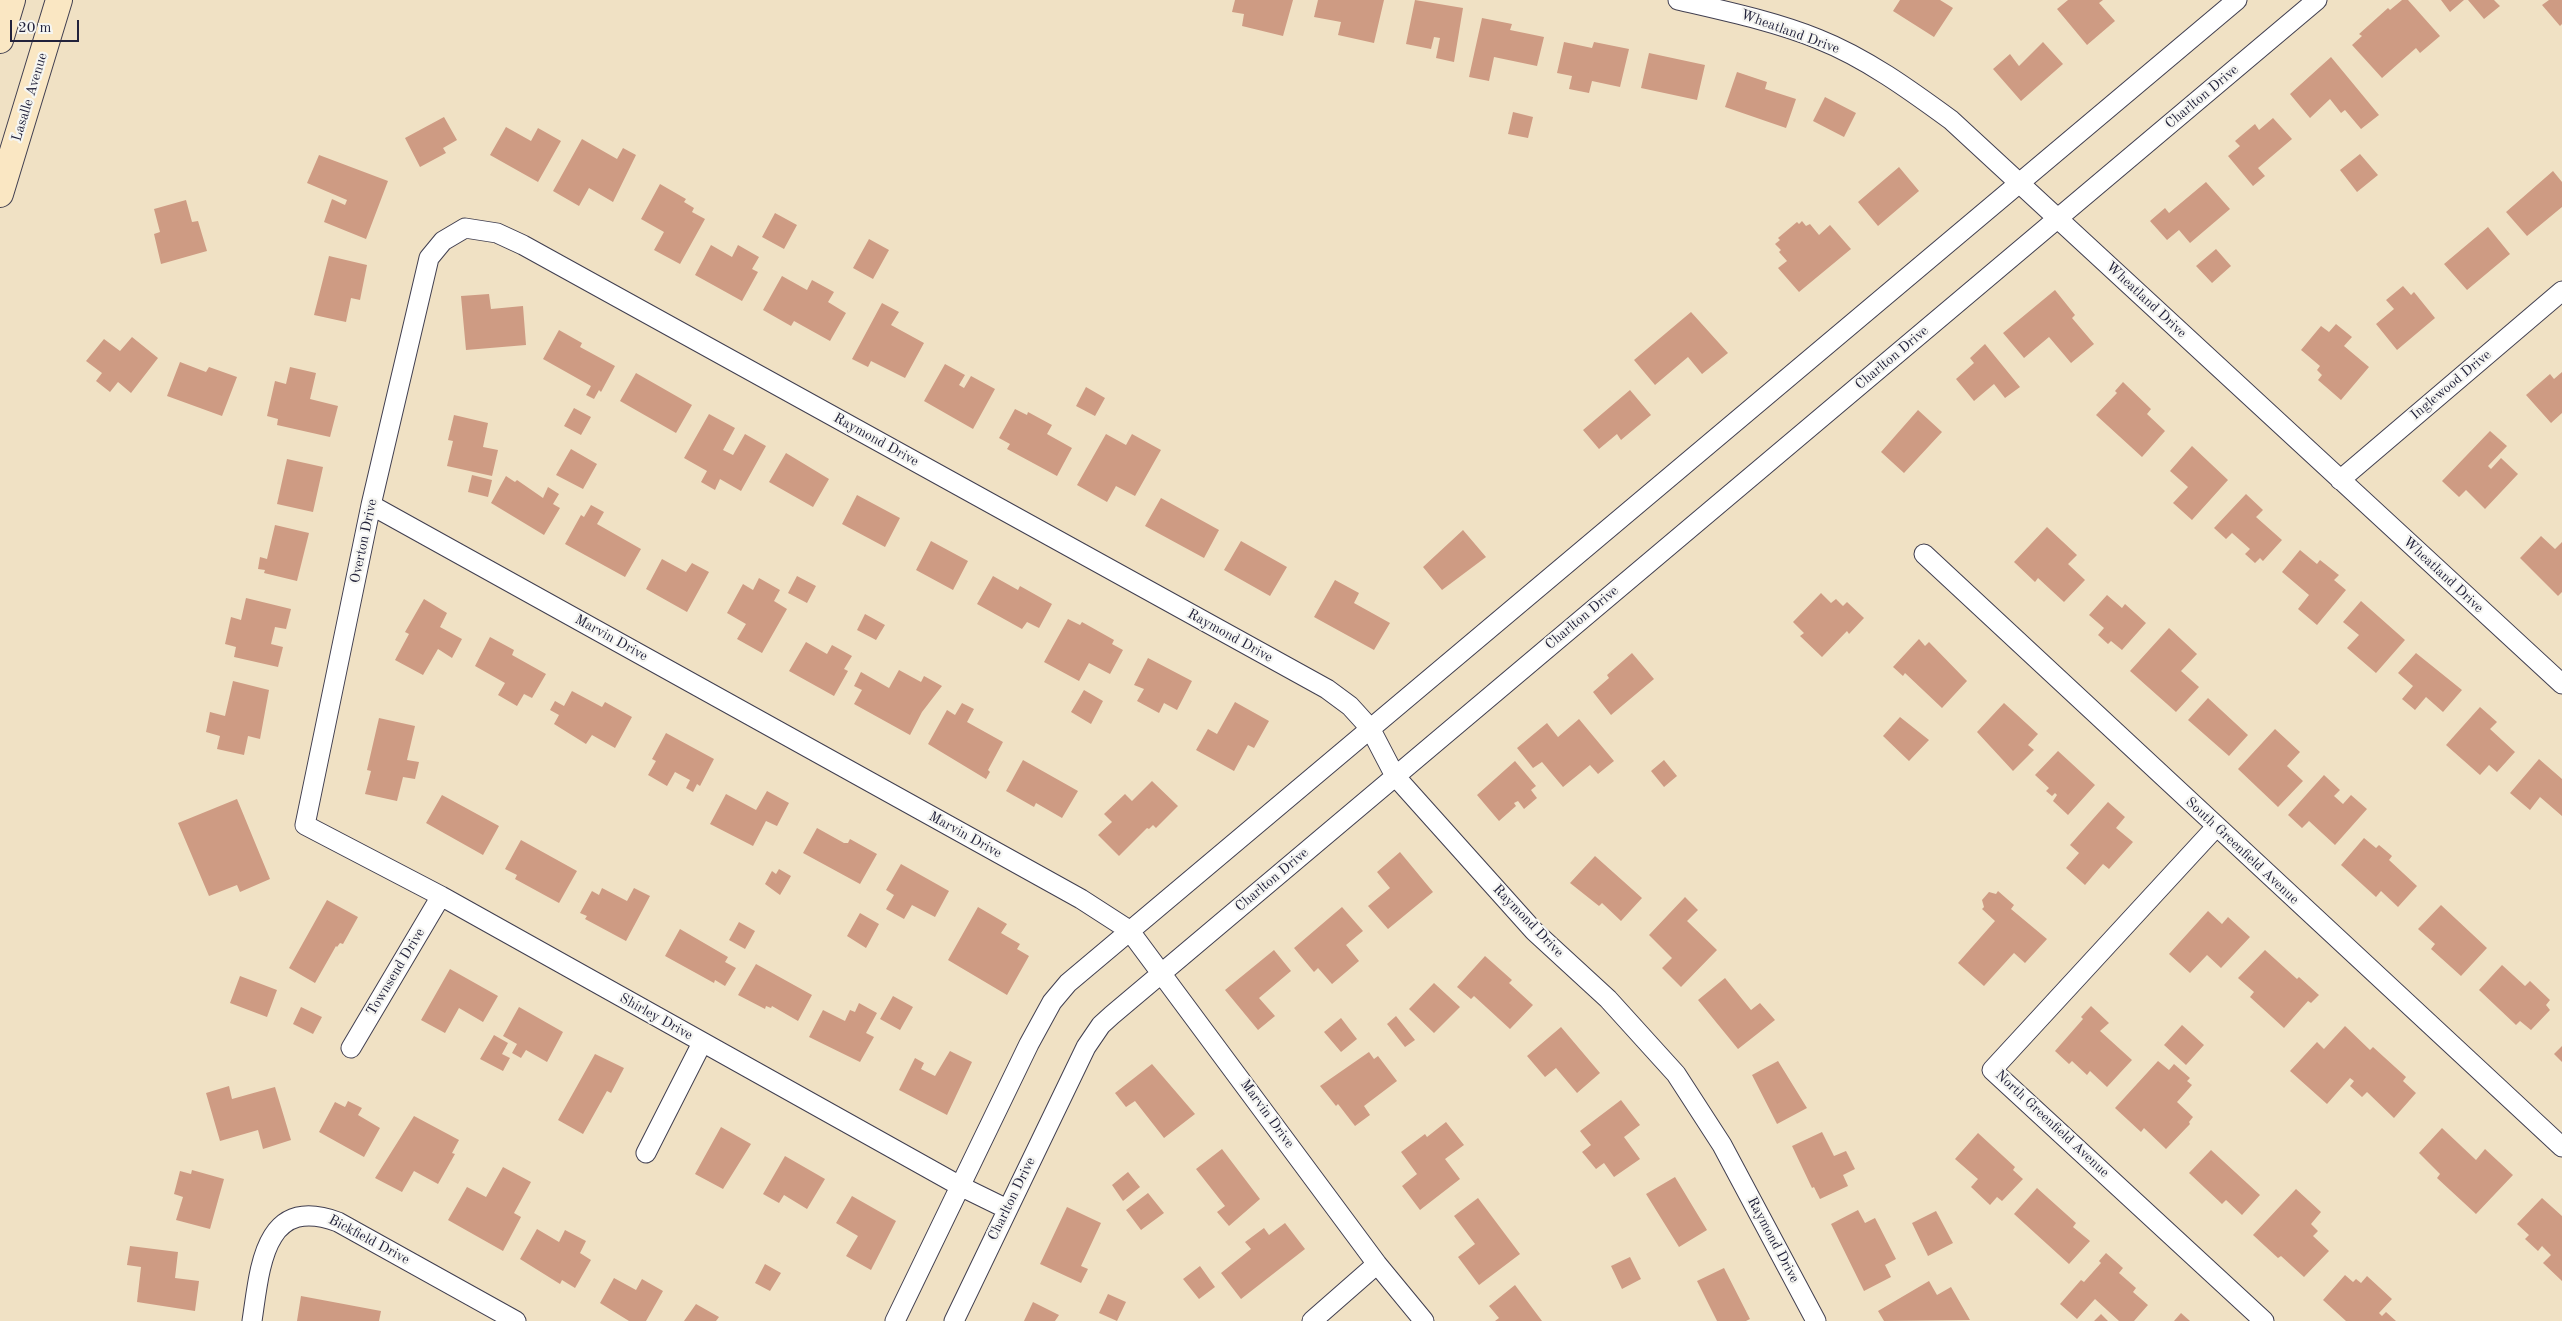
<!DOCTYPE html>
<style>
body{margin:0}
#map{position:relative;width:2562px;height:1321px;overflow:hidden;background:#f0e1c4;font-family:"Old Standard TT",serif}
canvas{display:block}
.scale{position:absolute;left:10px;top:20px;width:69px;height:22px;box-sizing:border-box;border:2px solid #22223b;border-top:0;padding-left:6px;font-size:15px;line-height:18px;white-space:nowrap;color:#22223b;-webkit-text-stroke:4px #f6f6f2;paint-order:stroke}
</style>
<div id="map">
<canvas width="2562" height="1321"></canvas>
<div class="scale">20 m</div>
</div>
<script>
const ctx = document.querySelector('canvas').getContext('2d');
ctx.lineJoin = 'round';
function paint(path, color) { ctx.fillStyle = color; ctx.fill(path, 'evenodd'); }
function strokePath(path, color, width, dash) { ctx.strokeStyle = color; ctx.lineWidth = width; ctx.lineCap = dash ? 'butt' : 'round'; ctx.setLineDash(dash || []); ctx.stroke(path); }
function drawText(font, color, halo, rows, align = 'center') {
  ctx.font = font + ' "Old Standard TT",serif'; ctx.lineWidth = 4.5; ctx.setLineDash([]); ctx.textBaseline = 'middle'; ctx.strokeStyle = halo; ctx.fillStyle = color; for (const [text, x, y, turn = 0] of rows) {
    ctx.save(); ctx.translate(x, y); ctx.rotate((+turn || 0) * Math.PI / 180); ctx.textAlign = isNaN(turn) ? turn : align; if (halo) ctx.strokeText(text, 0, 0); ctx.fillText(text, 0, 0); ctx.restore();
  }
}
const building = new Path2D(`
 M1235,0H1293L1283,36L1242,26L1244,14L1232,12Z
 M1318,0H1384L1374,43L1338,35L1341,22L1314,17Z
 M1415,0L1463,8L1454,62L1436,58L1440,38L1434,37L1431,49L1406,44Z
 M1900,0H1940L1953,8L1934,37L1893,11Z
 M2068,0H2103L2099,3L2115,21L2087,45L2057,9Z
 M2402,0H2408L2440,36L2420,53L2416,48L2382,78L2352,45L2362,36L2359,34L2388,8L2390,10Z
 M2441,0H2464L2450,12Z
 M2468,0H2494L2500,6L2484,19Z
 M2549,0H2562V24L2560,26L2542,5Z
 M1482,18L1512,24L1510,30L1544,37L1537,66L1494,57L1489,81L1469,77Z
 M1564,42L1592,48L1594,42L1629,49L1620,87L1592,81L1589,93L1569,89L1572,76L1557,73Z
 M2043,42L2063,64L2021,101L1993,69L2010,54L2019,66Z
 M1649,53L1705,65L1697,100L1641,88Z
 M2331,57L2379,115L2361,129L2345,110L2341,113L2330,99L2310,118L2290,94Z
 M1737,72L1767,82L1765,89L1796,99L1786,128L1725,107Z
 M1825,97L1856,113L1844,137L1813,121Z
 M1513,112L1533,117L1528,138L1508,134Z
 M444,117L457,140L443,148L446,153L420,167L405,138Z
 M2273,118L2292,139L2258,168L2265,176L2253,186L2228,156L2240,146L2235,141L2255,124L2259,130Z
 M506,127L531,141L538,128L561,141L538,182L490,155Z
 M582,139L617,159L623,148L636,155L613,202L589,188L579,206L553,191Z
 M2360,154L2378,175L2357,192L2340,170Z
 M319,155L388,181L366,239L324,222L332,199L345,205L347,200L307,183Z
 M1899,167L1919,191L1878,226L1858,202Z
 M2553,171L2562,182V207L2527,236L2506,212Z
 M2206,182L2230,209L2190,243L2179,230L2167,240L2150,221L2165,208L2169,213Z
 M660,184L686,199L684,202L694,208L692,212L705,219L680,264L654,250L664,232L641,219Z
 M186,200L192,222L198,221L207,251L161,264L154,234L160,232L154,209Z
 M775,213L797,225L784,249L762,237Z
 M1802,221L1806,226L1810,224L1819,235L1830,225L1851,249L1799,292L1778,268L1787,261L1779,252L1781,250L1775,244L1780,240L1778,238L1797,222L1799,224Z
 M2488,227L2510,254L2467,290L2444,264Z
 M869,239L889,250L873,279L853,268Z
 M711,245L732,257L738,245L759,257L752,269L758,272L742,301L695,275Z
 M2216,249L2231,266L2212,283L2196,266Z
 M329,256L367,265L360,300L351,298L346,322L314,315Z
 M782,276L807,290L812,280L834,292L828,302L846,313L830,341L794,321L791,326L763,310Z
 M2403,286L2411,295L2414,292L2435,318L2397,350L2376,324L2394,309L2386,300Z
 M2055,290L2075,315L2072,318L2094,344L2071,363L2049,337L2024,358L2003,333Z
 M489,294L491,309L523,306L526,345L466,350L461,296Z
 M882,303L899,312L891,325L924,343L905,378L871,361L868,367L852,359Z
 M1691,312L1728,353L1702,374L1688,357L1655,385L1634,360Z
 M2336,324L2352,337L2344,346L2369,367L2341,400L2318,380L2322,375L2317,370L2320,366L2301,350L2321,326L2329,332Z
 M559,330L582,343L580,347L615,366L601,392L599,390L594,399L586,395L591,386L543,359Z
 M132,337L158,358L131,393L118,382L110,392L96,381L102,373L86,361L104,339L120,351Z
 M1985,344L2020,387L2005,398L1994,384L1974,401L1956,379L1974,363L1970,358Z
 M180,362L206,372L209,367L237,377L222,416L167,396Z
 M945,364L965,375L959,385L964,388L971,376L995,389L973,429L924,401Z
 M290,367L316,373L310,399L338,406L330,437L277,425L278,419L267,416L275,381L286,384Z
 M2562,372V413L2551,423L2526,395L2550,374L2554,379Z
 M636,373L692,405L676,433L620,401Z
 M2123,382L2151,409L2147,414L2165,431L2142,457L2096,415L2117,393L2115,391Z
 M1086,387L1105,398L1095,416L1076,406Z
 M1630,390L1651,415L1621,440L1617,434L1599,449L1583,430Z
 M574,408L591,417L581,435L564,426Z
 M1015,409L1027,415L1028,412L1052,425L1047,434L1072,448L1057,476L1007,449L1010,444L999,438Z
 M1918,410L1942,432L1904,473L1881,452Z
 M709,414L735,428L723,450L733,455L745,434L766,446L741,491L720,479L715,490L701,482L707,471L684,458Z
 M454,415L488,423L483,447L498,450L492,476L447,466L453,441L448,440Z
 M2490,431L2507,446L2488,466L2491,469L2501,458L2518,474L2485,509L2466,490L2459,497L2442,481Z
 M1106,434L1126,445L1132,434L1161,450L1135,496L1116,486L1107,502L1077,485Z
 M2192,446L2228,480L2192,520L2173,503L2188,487L2170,471Z
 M571,449L597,464L583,489L556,475Z
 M786,453L829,479L813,507L769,482Z
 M287,459L323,467L313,512L277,504Z
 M472,475L492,480L488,497L468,492Z
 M506,476L515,482L517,480L543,498L548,487L559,494L553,504L560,508L544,535L491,503Z
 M2246,494L2263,510L2256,517L2282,540L2263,561L2260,558L2255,563L2245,554L2250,549L2232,533L2226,539L2214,528Z
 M857,495L900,518L885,547L842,524Z
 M1161,498L1219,530L1204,558L1145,526Z
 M591,505L604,512L597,524L641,549L625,577L565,544L581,515L584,517Z
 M275,525L309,533L297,581L264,573L265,570L258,569L260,557L267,559Z
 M2047,527L2077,555L2068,564L2085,580L2064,602L2038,578L2035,582L2014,562Z
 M1463,530L1486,557L1442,590L1423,567Z
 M2541,536L2555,549L2562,542V592L2558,596L2520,558Z
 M931,541L968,561L953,590L916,570Z
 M1241,541L1287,567L1270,596L1224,570Z
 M2300,550L2317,564L2320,560L2339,575L2334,580L2346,590L2317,625L2298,609L2309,595L2282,572Z
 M662,559L686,572L692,563L709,572L687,612L646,589Z
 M797,576L816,586L807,603L788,593Z
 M993,576L1018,590L1020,586L1052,604L1039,628L1027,622L1022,629L977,604Z
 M759,578L780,590L774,601L787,609L762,653L737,639L746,624L727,613L743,584L753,590Z
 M1335,580L1359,593L1354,603L1390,623L1374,650L1314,617Z
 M1821,593L1831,603L1836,599L1843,606L1847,602L1864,618L1849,634L1847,631L1822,657L1800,636L1804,633L1793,622Z
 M2107,595L2122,608L2125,604L2146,623L2122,650L2111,641L2108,644L2098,635L2104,628L2089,615Z
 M246,598L291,609L286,629L275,627L271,644L283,647L278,667L234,657L236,647L225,644L231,617L241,620Z
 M424,599L447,613L440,627L462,639L452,658L438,649L423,675L395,660L409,634L405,632Z
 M2361,601L2405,640L2376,673L2347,648L2359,635L2343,622Z
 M865,614L885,625L876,640L857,630Z
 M1068,619L1080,625L1082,622L1114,640L1112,644L1123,650L1110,674L1089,663L1079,681L1044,662Z
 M2169,628L2197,654L2181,671L2199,687L2176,712L2130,671Z
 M490,637L514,650L512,655L546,674L532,698L524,694L517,706L498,695L505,683L475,666Z
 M1919,639L1925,646L1929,642L1967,681L1942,708L1905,673L1903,676L1893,667Z
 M806,642L827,654L832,645L852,656L844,669L848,671L834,696L789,671Z
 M1632,653L1654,679L1611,715L1593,692L1609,678L1607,675Z
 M2416,653L2462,690L2443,712L2426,697L2415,710L2402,699L2413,686L2398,673Z
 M1148,658L1192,681L1177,710L1164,703L1159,713L1137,701L1144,689L1134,685Z
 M899,670L921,682L924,676L942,686L922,712L910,735L854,704L862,690L854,686L861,672L889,688Z
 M233,681L269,690L260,739L248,736L244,755L217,749L220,736L206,732L210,712L225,716Z
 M1084,690L1103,701L1091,724L1071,712Z
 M572,691L602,707L605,702L632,717L615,748L592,735L586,744L554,724L559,715L550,710L555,701L564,706Z
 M2208,698L2248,735L2229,756L2188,720Z
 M1235,702L1269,721L1254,748L1248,745L1234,771L1196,750L1208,729L1217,734Z
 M962,703L974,709L967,722L1003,742L988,770L990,772L986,779L928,744L947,710L955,715Z
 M2004,703L2038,734L2028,745L2034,750L2013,771L1977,732Z
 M2480,707L2497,722L2490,729L2515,752L2497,772L2489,765L2480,775L2446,745Z
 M1900,717L1929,740L1909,761L1883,736Z
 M379,718L415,726L407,760L419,762L415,779L403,777L397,801L365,794L371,771L367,770Z
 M1579,719L1614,761L1598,774L1590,765L1563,787L1542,762L1533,768L1517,748L1547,723L1558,737Z
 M2275,729L2300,752L2287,766L2303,781L2278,807L2238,769Z
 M666,733L714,759L700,786L697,784L693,792L686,788L690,780L675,772L667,786L648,775L656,761L652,759Z
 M2058,751L2095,785L2068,815L2053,801L2057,795L2055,793L2052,796L2046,791L2049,788L2035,775Z
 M2539,759L2562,779V816L2540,797L2530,810L2510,793Z
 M1023,760L1078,791L1062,818L1036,803L1034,807L1006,791Z
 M1664,760L1677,776L1664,787L1651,771Z
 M1515,761L1536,786L1531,790L1537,798L1524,809L1518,801L1514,803L1516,806L1499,821L1477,795Z
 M2324,775L2340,790L2334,796L2343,804L2351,795L2367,809L2335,845L2309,821L2302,828L2288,815Z
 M1152,781L1178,806L1156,828L1153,825L1149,829L1147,828L1119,856L1098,835L1112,822L1104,814L1125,794L1132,801Z
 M767,791L789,803L777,826L766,821L753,846L710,824L726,794L756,810Z
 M442,795L499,826L483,855L426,823Z
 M237,799L270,879L240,892L237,885L209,896L178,823Z
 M2108,802L2125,817L2116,828L2133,842L2109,869L2103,864L2085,885L2066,868L2079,853L2070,845Z
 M817,828L844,843H848L850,839L877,854L860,884L803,853Z
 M2364,838L2376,848L2379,845L2392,856L2389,860L2417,886L2398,907L2381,891L2376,897L2341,865Z
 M521,840L577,871L559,903L515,879L517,875L505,869Z
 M1400,852L1433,892L1388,929L1368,906L1390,888L1377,872Z
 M1595,856L1642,898L1621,921L1602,903L1599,906L1570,883Z
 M901,864L949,891L935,917L912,905L904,919L886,909L894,895L886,890Z
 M779,869L791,876L780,895L765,884L772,871L776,874Z
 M602,888L627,901L634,888L650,896L626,941L585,919L587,916L580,913L592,891L599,895Z
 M1998,891L2014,905L2011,909L2047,939L2025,963L2014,953L1984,986L1958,963L1995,921L1982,909L1984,907L1982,900L1989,892L1996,894Z
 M1685,897L1698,910L1687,921L1717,950L1681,987L1662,968L1672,958L1649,935Z
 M327,900L358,917L343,944L340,943L337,947L336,946L315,983L289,968Z
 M2441,905L2487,948L2461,976L2431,949L2435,944L2418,929Z
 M978,907L1007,924L1001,933L1020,944L1017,949L1029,956L1007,995L948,960Z
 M1342,907L1363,931L1346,945L1359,961L1332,984L1318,968L1314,972L1294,948Z
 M2208,911L2222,924L2228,917L2250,937L2221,968L2207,955L2190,973L2169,954Z
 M860,913L879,924L866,948L847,936Z
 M739,922L755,931L745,949L729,940Z
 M680,929L728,957L725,962L736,968L725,986L715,980L714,983L665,956Z
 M1274,950L1291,971L1259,998L1275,1016L1258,1030L1225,990Z
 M2265,950L2297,979L2299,977L2319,995L2311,1003L2308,1001L2284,1028L2250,997L2254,992L2238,978Z
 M1485,956L1512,980L1509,983L1533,1005L1510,1029L1474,996L1471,999L1457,987Z
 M756,964L812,995L798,1021L772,1006L771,1008L766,1006L765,1009L738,995Z
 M2502,965L2525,986L2530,981L2550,1000L2546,1005L2550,1010L2531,1030L2520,1021L2516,1025L2479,990Z
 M450,969L498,996L483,1022L459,1008L445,1033L421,1020Z
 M240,976L277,990L267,1017L230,1003Z
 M1725,978L1751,1010L1760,1003L1775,1020L1738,1049L1698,1000Z
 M1434,983L1460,1007L1434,1033L1409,1009Z
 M893,996L913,1007L900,1030L880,1019Z
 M859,1003L877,1013L866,1033L874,1037L860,1062L809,1037L823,1010L845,1021L850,1010L855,1012Z
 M2091,1006L2109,1023L2100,1031L2132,1060L2107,1087L2090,1071L2087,1075L2072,1061L2069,1064L2055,1051L2083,1019L2081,1017Z
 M301,1007L322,1017L313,1034L293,1024Z
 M519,1007L563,1032L547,1062L526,1050L521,1058L512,1053L517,1044L503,1036Z
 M1396,1016L1415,1040L1405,1047L1387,1024Z
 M1341,1018L1357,1039L1341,1052L1324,1032Z
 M2182,1025L2204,1045L2186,1065L2164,1045Z
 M2345,1026L2370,1050L2373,1047L2406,1077L2403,1081L2416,1093L2394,1118L2367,1092L2362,1097L2350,1086L2354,1081L2350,1078L2327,1104L2290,1071L2317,1042L2324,1049Z
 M1561,1027L1600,1073L1577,1093L1556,1068L1545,1077L1527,1056Z
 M494,1035L508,1043L502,1054L510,1058L503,1071L480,1059Z
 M2562,1046V1062L2554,1054Z
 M950,1051L972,1062L947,1115L899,1090L915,1058L924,1063L921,1069L935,1076Z
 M1369,1052L1374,1059L1378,1056L1397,1081L1364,1106L1370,1115L1355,1126L1338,1104L1336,1106L1320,1086Z
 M595,1054L624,1068L611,1093L607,1091L583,1134L558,1120Z
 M1778,1061L1807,1108L1777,1124L1752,1075Z
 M2158,1061L2169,1070L2174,1064L2190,1078L2187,1081L2192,1085L2177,1102L2193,1117L2189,1122L2190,1124L2166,1149L2144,1128L2141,1132L2115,1108Z
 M1152,1064L1195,1114L1164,1138L1135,1101L1126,1107L1115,1093Z
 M229,1086L232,1099L275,1087L291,1140L263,1149L258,1130L220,1141L206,1093Z
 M1621,1100L1640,1125L1624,1137L1640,1159L1614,1177L1604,1163L1596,1169L1582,1152L1591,1145L1580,1131Z
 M348,1101L362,1108L358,1115L380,1128L364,1157L319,1132L335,1102L345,1107Z
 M414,1116L459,1140L452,1153L455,1154L438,1184L414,1171L402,1192L375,1178Z
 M1446,1122L1464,1145L1445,1159L1460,1179L1420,1210L1402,1186L1417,1174L1401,1152L1425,1134L1427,1137Z
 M721,1127L751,1144L723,1189L695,1174Z
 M2442,1128L2476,1160L2485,1149L2513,1175L2476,1214L2437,1178L2440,1174L2419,1153Z
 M1822,1132L1834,1156L1846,1151L1855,1169L1843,1175L1848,1186L1820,1199L1814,1187L1812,1188L1792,1146Z
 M1978,1133L2015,1167L2013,1170L2023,1179L2002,1201L1997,1197L1990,1205L1971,1187L1978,1179L1955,1159Z
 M1222,1149L1260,1199L1229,1226L1217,1212L1225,1206L1196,1169Z
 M2211,1150L2260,1195L2242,1215L2226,1200L2222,1204L2189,1173Z
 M785,1156L825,1179L807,1209L784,1195L779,1203L763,1194Z
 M503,1167L531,1182L514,1213L521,1217L503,1251L448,1220L467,1187L486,1197Z
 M192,1170L224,1179L210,1229L176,1220L183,1197L174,1194L180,1171L191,1174Z
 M1128,1172L1140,1187L1123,1201L1112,1185Z
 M1675,1177L1707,1230L1679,1247L1646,1194Z
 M2037,1188L2076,1223L2073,1227L2090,1241L2069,1264L2014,1214Z
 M2296,1189L2321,1212L2311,1224L2318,1231L2313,1236L2329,1251L2304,1277L2281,1256L2278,1258L2253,1235Z
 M1148,1193L1164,1213L1141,1230L1126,1210Z
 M852,1196L896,1221L871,1270L846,1256L858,1236L836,1223Z
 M1478,1198L1520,1254L1479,1285L1458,1257L1475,1244L1454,1216Z
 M2542,1198L2562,1216V1281L2543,1263L2551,1255L2542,1246L2538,1251L2525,1239L2529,1235L2517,1224Z
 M1067,1207L1101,1223L1081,1266L1088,1269L1081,1283L1040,1264Z
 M1858,1210L1865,1223L1875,1218L1896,1259L1885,1265L1891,1277L1864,1291L1831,1224Z
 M1936,1211L1953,1243L1928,1256L1912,1223Z
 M1285,1223L1305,1249L1241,1299L1221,1273L1251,1249L1245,1242L1264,1228L1269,1235Z
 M537,1229L559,1242L565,1230L586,1241L580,1253L591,1260L575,1288L562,1280L560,1284L520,1259Z
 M130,1246L178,1252L175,1278L199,1281L195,1311L137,1302L141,1267L127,1265Z
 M2106,1253L2123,1268L2119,1273L2136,1288L2133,1292L2148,1305L2134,1321H2119L2095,1299L2077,1319L2060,1304L2081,1280L2084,1282L2101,1263L2099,1261Z
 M1630,1257L1641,1279L1622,1289L1611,1266Z
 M765,1264L781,1273L770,1291L755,1283Z
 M1200,1266L1215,1287L1199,1299L1183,1279Z
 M1724,1268L1750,1319L1746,1321H1717L1697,1281Z
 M2345,1275L2353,1282L2356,1279L2361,1283L2367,1276L2392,1299L2379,1313L2382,1316L2386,1312L2396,1321H2346L2323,1300Z
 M614,1278L636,1290L642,1279L663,1291L646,1321H629L600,1303Z
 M1929,1281L1937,1295L1951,1287L1970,1320L1884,1321L1878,1311Z
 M1515,1285L1542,1321H1495L1499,1318L1489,1306Z
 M1108,1294L1126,1302L1117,1321L1099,1313Z
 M301,1296L381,1311L379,1321H297Z
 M1033,1302L1059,1315L1055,1321H1024Z
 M696,1304L719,1317L716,1321H684Z
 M2181,1313L2190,1321H2174Z
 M2101,1314L2108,1321H2094Z`);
const street = new Path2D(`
 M1678,0C1725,11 1773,21 1818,39C1866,58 1910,90 1951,120L2562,684
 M2340,480L2562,291
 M371,505L1081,899L1129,930L1377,1264L1424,1321
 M1924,554L2562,1147
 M2216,827L1992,1070L2264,1321
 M351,1048L441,896
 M646,1153L702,1043
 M1007,1209L960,1186L441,896L305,825L371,505L429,258L443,241L465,228L497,233L523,245L1327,689L1350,706L1370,728L1395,776L1534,931L1608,999L1676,1074L1722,1145L1816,1321
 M252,1321C260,1269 263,1194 338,1222L516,1321
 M895,1321L1029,1044L1052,1002L1068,983L2237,0
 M954,1321L1086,1047L1101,1025L1112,1015L2317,0
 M1312,1321L1377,1264`);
const secondary = new Path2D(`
 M0,40L12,0
 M0,194L59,0`);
const streetNames = [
 ["Wheatland Drive",1790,32,20],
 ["Lasalle Avenue",30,97,-73],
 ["Charlton Drive",2202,97,-40],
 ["Wheatland Drive",2146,300,43],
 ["Charlton Drive",1892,358,-40],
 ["Inglewood Drive",2451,385,-40],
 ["Raymond Drive",876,440,29],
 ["Overton Drive",364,541,-78],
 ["Wheatland Drive",2443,575,43],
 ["Charlton Drive",1582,618,-40],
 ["Raymond Drive",1230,636,29],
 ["Marvin Drive",611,638,29],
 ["Marvin Drive",965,835,29],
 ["South Greenfield Avenue",2242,851,43],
 ["Charlton Drive",1272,880,-40],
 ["Raymond Drive",1528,921,46],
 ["Townsend Drive",396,972,-59],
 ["Shirley Drive",656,1017,29],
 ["Marvin Drive",1267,1114,54],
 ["North Greenfield Avenue",2052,1124,43],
 ["Charlton Drive",1012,1199,-64],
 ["Bickfield Drive",369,1240,28],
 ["Raymond Drive",1773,1240,62]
];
paint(building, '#ce9b83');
strokePath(street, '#413f50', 21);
strokePath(secondary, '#413f50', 28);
strokePath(street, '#fff', 19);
strokePath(secondary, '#fae7c3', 26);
drawText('14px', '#22223b', '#f6f6f2', streetNames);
</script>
